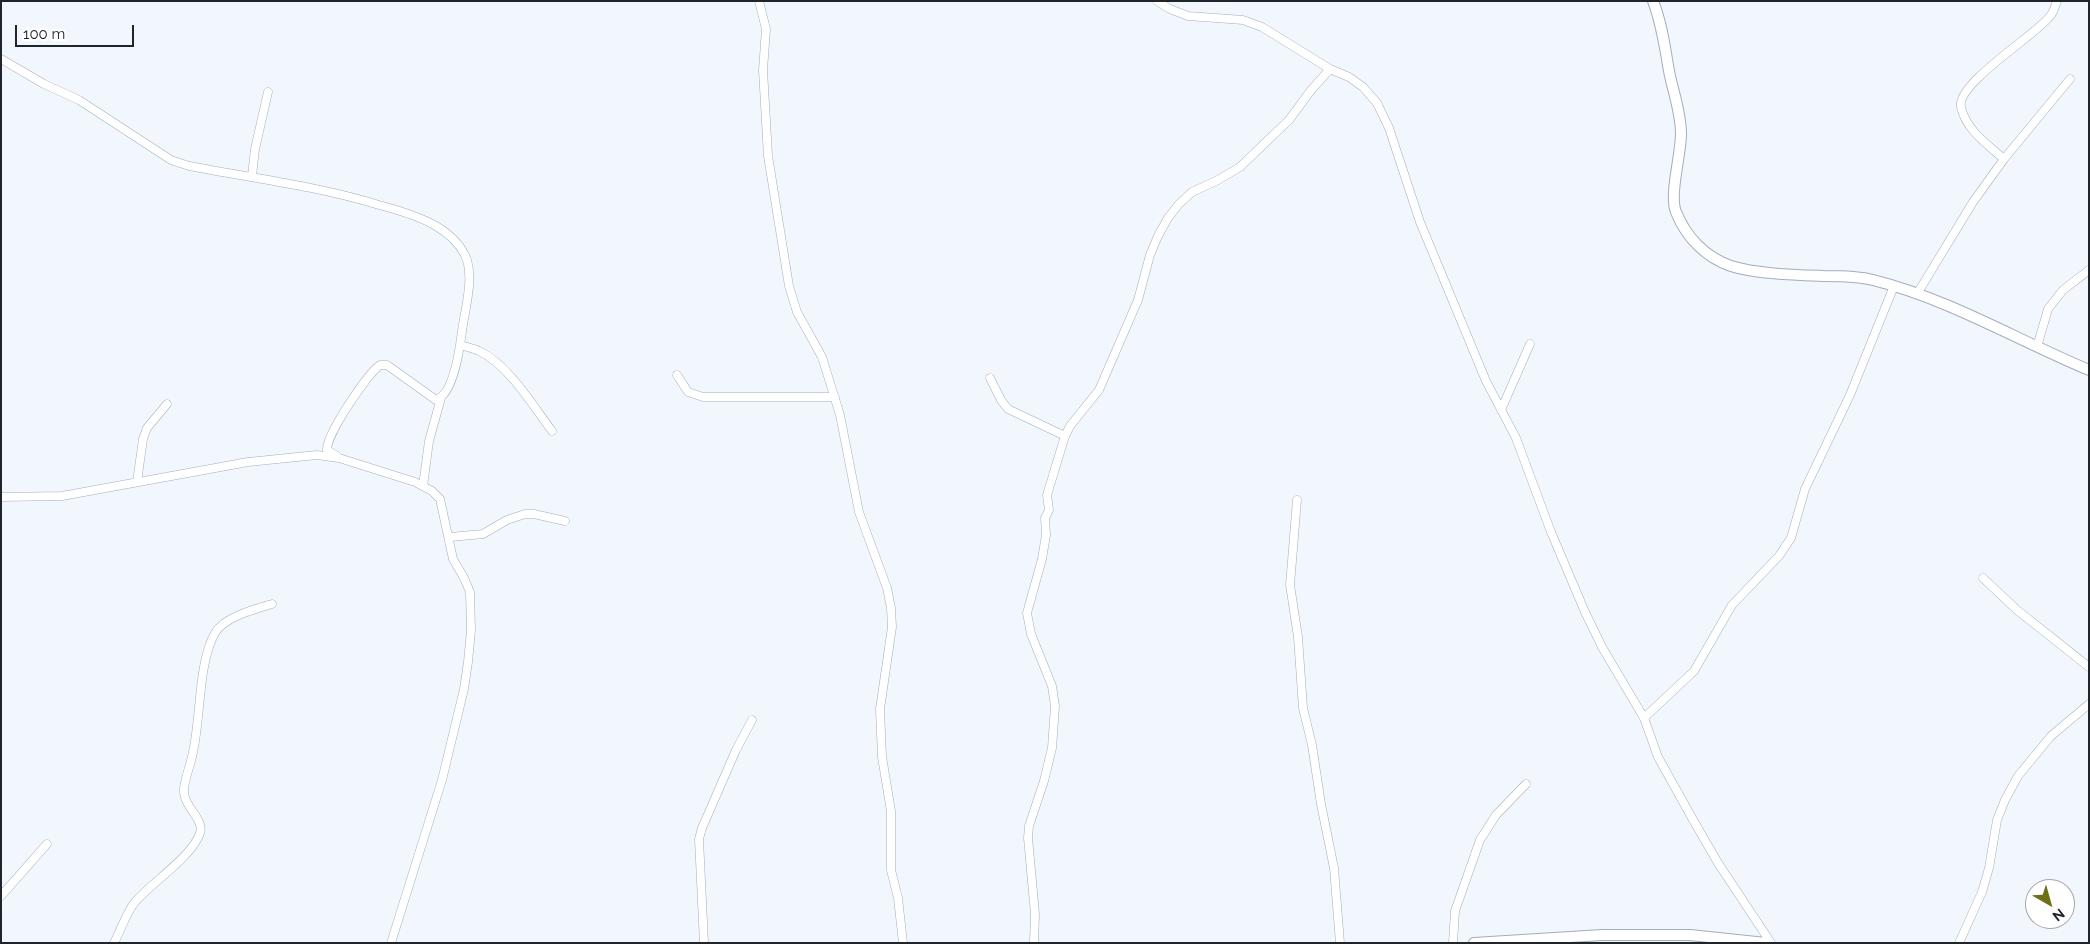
<!DOCTYPE html>
<style>
body{margin:0}
#map{position:relative;width:2090px;height:944px;overflow:hidden;background:#f2f7fd;font-family:Raleway,sans-serif}
canvas{display:block}
.frame{position:absolute;inset:0;border:2px solid #20252b;pointer-events:none}
.north{position:absolute;left:2025px;top:879px;width:50px;height:50px;box-sizing:border-box;background:#fff;border:1px solid #a6a8aa;border-radius:50%;rotate:142deg;font-size:14px;font-weight:700;line-height:20px;text-align:center;color:#20252b}
.north::after{content:'';display:block;margin:auto;width:18px;height:22px;background:#6e7015;clip-path:polygon(50% 0,100% 100%,50% 72%,0 100%)}
.scale{position:absolute;left:15px;top:25px;width:119px;height:22px;box-sizing:border-box;border:2px solid #20252b;border-top:0;padding-left:6px;font-size:15px;line-height:18px;white-space:nowrap;color:#20252b;-webkit-text-stroke:4px #fff;paint-order:stroke}
</style>
<div id="map">
<canvas width="2090" height="944"></canvas>
<div class="frame"></div>
<div class="north">N</div>
<div class="scale">100 m</div>
</div>
<script>
const ctx = document.querySelector('canvas').getContext('2d');
ctx.lineJoin = 'round';
function strokePath(path, color, width, dash) { ctx.strokeStyle = color; ctx.lineWidth = width; ctx.lineCap = dash ? 'butt' : 'round'; ctx.setLineDash(dash || []); ctx.stroke(path); }
const street = new Path2D(`
 M759,1L766,29L763,70L768,156L789,286L797,312L822,357L840,415L859,512L887,588L891,608L892,627L880,709L882,757L891,811V870L898,898L903,943
 M1157,1L1170,9L1188,16L1243,20L1262,27L1330,69L1349,77L1363,87L1377,103L1389,128L1420,222L1486,381L1516,438L1551,532L1585,612L1602,647L1644,718L1658,757L1692,818L1718,863L1771,943
 M1,59L44,84L79,100L171,160L189,166C252,178 317,186 379,205C398,210 419,216 436,226C448,233 459,243 465,255C475,277 465,308 462,331C460,347 454,394 436,400L387,365H380C367,374 326,435 327,450L337,456
 M2004,159C1987,144 1966,130 1961,107C1956,83 2038,34 2051,15C2054,11 2055,6 2057,1
 M252,176L255,149L268,92
 M1917,294L1973,202L2004,159L2070,79
 M460,345C466,347 473,348 479,351C508,364 533,406 552,431
 M2037,347L2048,309L2063,290L2089,270
 M677,375L688,392L703,397H835
 M990,378L1001,400L1008,409L1065,436
 M1501,410L1530,344
 M137,482L143,439L147,428L167,404
 M423,486L429,441L441,398
 M1,497L62,496L248,462L317,455L339,458L415,482L432,491L440,499L453,559L464,578L470,592L471,630L468,662L464,689L442,780L391,943
 M1297,500L1290,585L1298,637L1303,708L1312,745L1321,804L1334,868L1340,943
 M449,541L450,537L483,534L507,520L525,514H534L565,521
 M1983,578L2017,610L2089,667
 M1644,718L1694,671L1732,605L1779,556L1791,538L1805,489L1850,395L1894,286
 M1,896L47,844
 M114,943C121,930 126,913 135,902C152,882 192,857 200,833C205,819 182,806 184,789C185,777 191,764 193,752C201,717 198,663 215,633C224,617 255,609 272,604
 M704,943L699,839L702,828L736,750L752,720
 M1034,943L1035,914L1028,838L1029,826L1044,781L1052,748L1055,706L1052,686L1031,634L1027,613L1042,559L1046,535L1045,518L1049,510L1047,495L1065,436L1070,426L1099,390L1138,300L1150,255L1158,236L1168,218L1179,204L1192,192L1218,180L1240,167L1289,120L1312,89L1330,69
 M1453,943L1455,911L1480,840L1496,815L1526,784
 M1959,943L1982,892L1989,868L1997,820L2005,800L2018,776L2051,736L2089,704`);
const secondary = new Path2D(`
 M1653,1C1662,24 1665,48 1669,71C1673,92 1681,112 1681,134C1681,155 1669,195 1676,212C1686,237 1705,257 1731,266C1756,274 1797,275 1824,276C1840,276 1858,276 1873,280C1949,299 2017,340 2089,370
 M1474,943L1602,935H1690L1766,943`);
strokePath(street, '#a1aebc', 9);
strokePath(secondary, '#a1aebc', 12);
strokePath(street, '#fff', 8);
strokePath(secondary, '#fff', 10);
</script>
